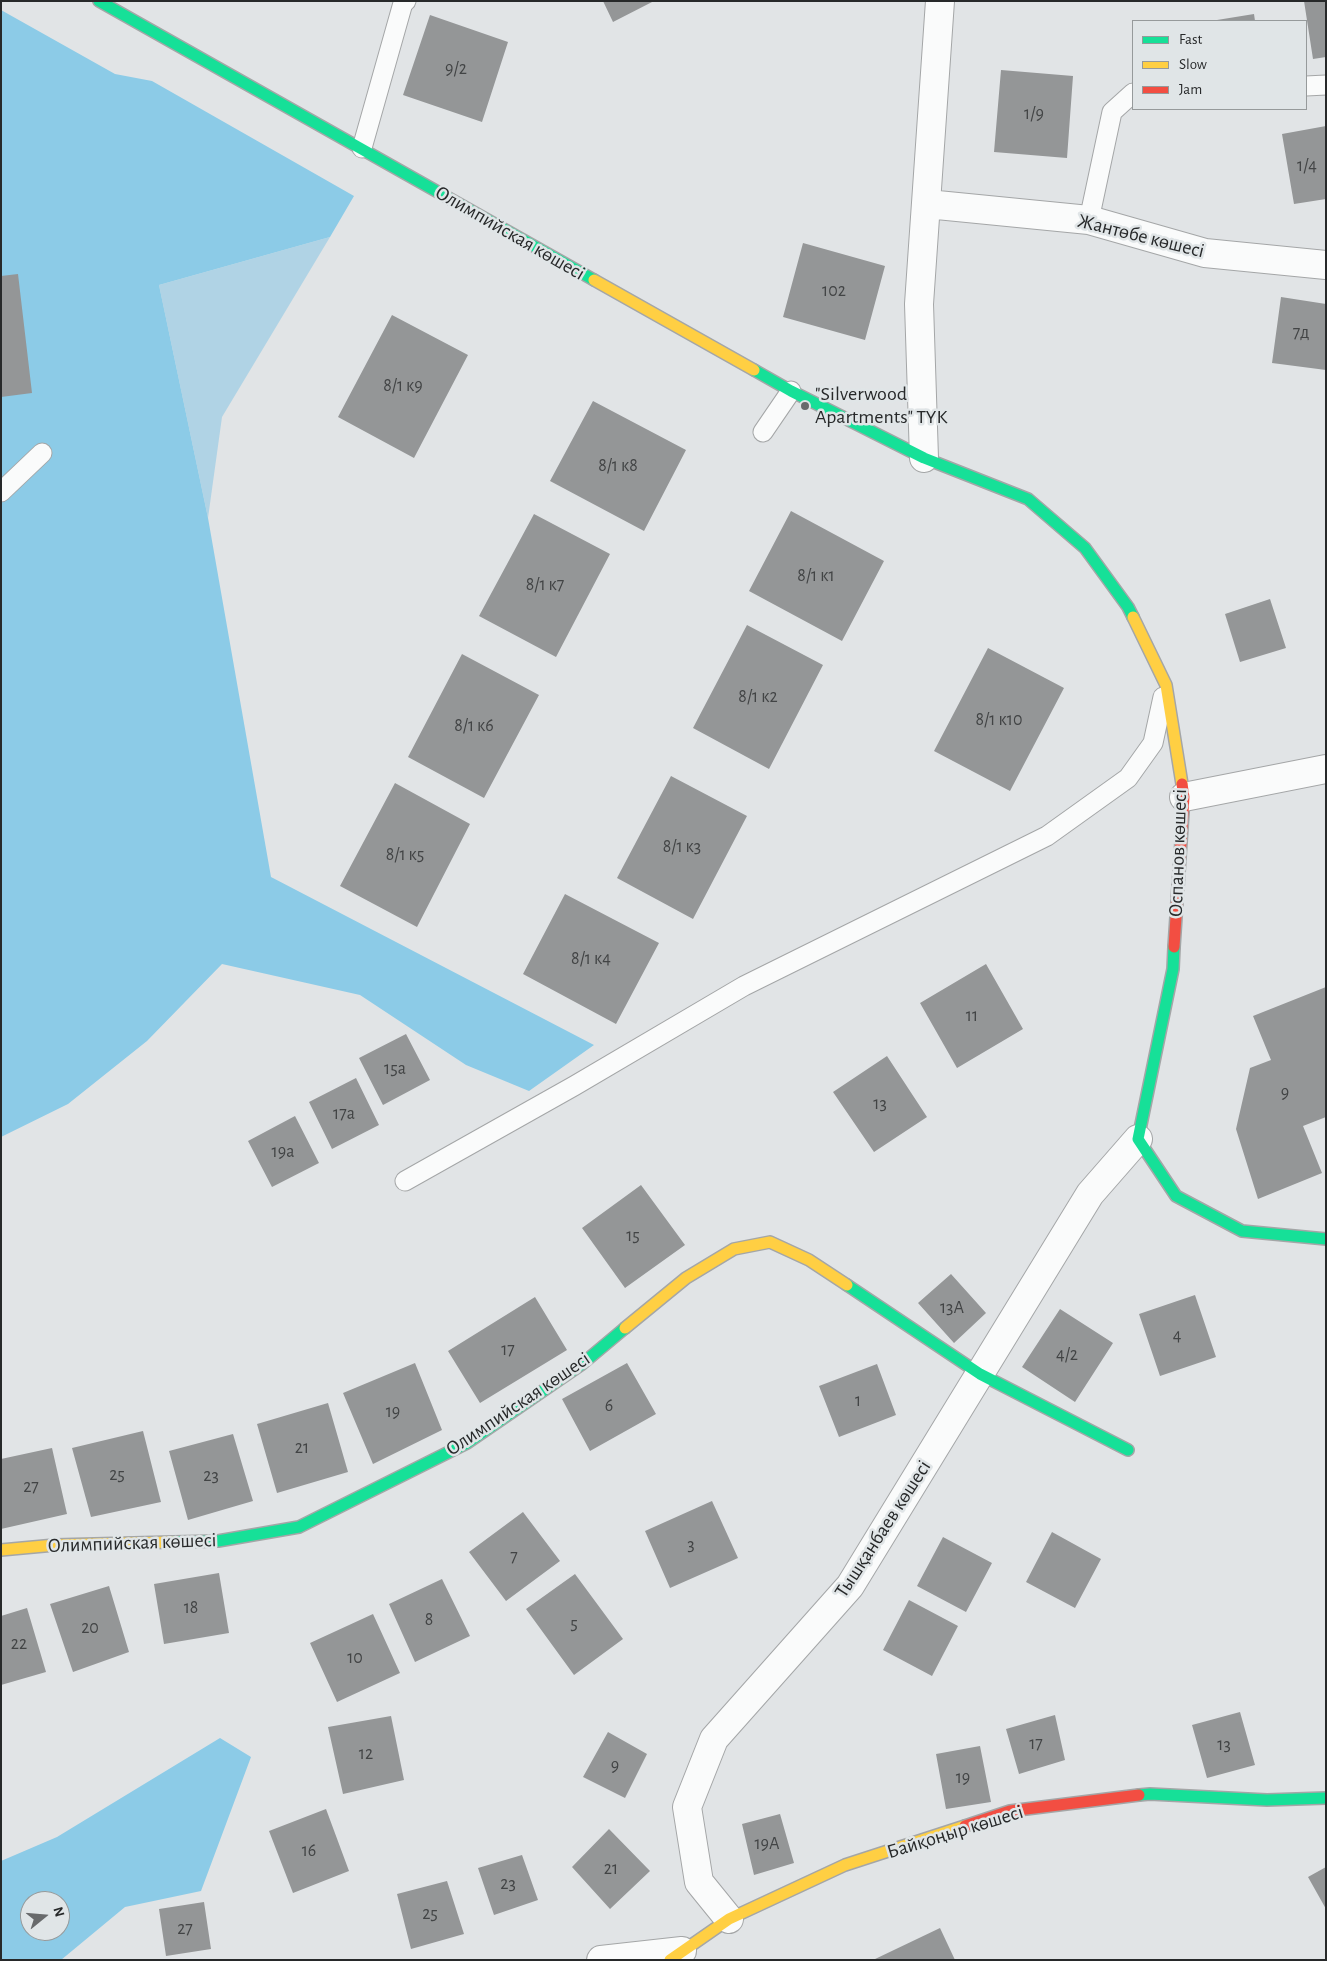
<!DOCTYPE html>
<meta charset="utf-8">
<style>
body{margin:0}
#map{position:relative;width:1327px;height:1961px;overflow:hidden;background:#e1e4e6;font-family:"Alegreya Sans",sans-serif}
canvas{display:block}
.frame{position:absolute;inset:0;border:2px solid #27292a;pointer-events:none}
.legend{position:absolute;left:1132px;top:20px;width:175px;height:90px;box-sizing:border-box;background:#e0e5e7;border:1px solid #969a9b;margin:0;padding:6px 9px;list-style:none;font-size:15px;color:#27292a}
.legend li{display:flex;align-items:center;gap:10px;height:25px}
.legend b{width:25px;border:1px solid #969a9b}
.north{position:absolute;left:20px;top:1891px;width:50px;height:50px;box-sizing:border-box;background:#e0e5e7;border:1px solid #969a9b;border-radius:50%;rotate:73deg;font-size:14px;font-weight:700;line-height:20px;text-align:center;color:#27292a}
.north::after{content:'';display:block;margin:auto;width:18px;height:22px;background:#686a6c;clip-path:polygon(50% 0,100% 100%,50% 72%,0 100%)}
</style>
<div id="map">
<canvas width="1327" height="1961"></canvas>
<div class="frame"></div>
<ul class="legend">
<li><b style="height:6px;background:#16e098"></b>Fast</li>
<li><b style="height:6px;background:#ffcf43"></b>Slow</li>
<li><b style="height:6px;background:#f24e42"></b>Jam</li>
</ul>
<div class="north">N</div>
</div>
<script>
const ctx = document.querySelector('canvas').getContext('2d');
ctx.lineJoin = 'round';
function paint(path, color) { ctx.fillStyle = color; ctx.fill(path, 'evenodd'); }
function strokePath(path, color, width, dash) { ctx.strokeStyle = color; ctx.lineWidth = width; ctx.lineCap = dash ? 'butt' : 'round'; ctx.setLineDash(dash || []); ctx.stroke(path); }
function drawText(font, color, halo, rows, align = 'center') {
  ctx.font = font + ' "Alegreya Sans",sans-serif'; ctx.lineWidth = 5; ctx.setLineDash([]); ctx.textBaseline = 'middle'; ctx.strokeStyle = halo; ctx.fillStyle = color; for (const [text, x, y, turn = 0] of rows) {
    ctx.save(); ctx.translate(x, y); ctx.rotate((+turn || 0) * Math.PI / 180); ctx.textAlign = isNaN(turn) ? turn : align; if (halo) ctx.strokeText(text, 0, 0); ctx.fillText(text, 0, 0); ctx.restore();
  }
}
const green = new Path2D(`
 M330,237L222,417L208,518L159,285Z`);
const forest = new Path2D(`
 M1,10L115,74L152,81L354,196L330,237L159,285L208,518L271,877L594,1045L529,1091L466,1065L360,995L222,964L147,1041L68,1104L1,1137Z
 M220,1738L251,1757L201,1891L125,1907L61,1960H1V1861L57,1837ZM30,1901H60V1931H30Z`);
const building = new Path2D(`
 M603,1H654L613,22Z
 M1304,1H1326V57L1313,59Z
 M1254,14L1255,21H1217V20Z
 M430,15L508,42L482,122L403,95Z
 M1001,70L1073,76L1067,158L994,152Z
 M1326,126V199L1294,204L1282,134Z
 M803,243L885,266L865,340L783,317Z
 M18,274L32,393L1,397V276Z
 M1281,297L1326,304V370L1272,363Z
 M392,315L468,355L414,458L338,417Z
 M593,401L686,450L644,531L550,481Z
 M791,511L884,561L842,641L749,591Z
 M534,514L610,554L556,657L479,616Z
 M1270,599L1286,648L1240,662L1225,614Z
 M747,625L823,665L769,769L693,728Z
 M988,648L1064,688L1010,791L934,751Z
 M462,654L539,695L484,798L408,757Z
 M671,776L747,816L693,919L617,878Z
 M395,783L470,824L417,927L340,886Z
 M565,894L659,943L616,1024L523,974Z
 M986,964L1023,1029L957,1068L920,1003Z
 M1326,987V1117L1303,1126L1322,1173L1258,1199L1236,1129L1250,1068L1271,1060L1253,1016Z
 M406,1034L430,1080L383,1105L359,1058Z
 M887,1056L927,1117L874,1152L833,1092Z
 M356,1078L379,1125L332,1149L309,1102Z
 M295,1116L319,1163L272,1187L248,1141Z
 M641,1185L685,1245L625,1288L582,1228Z
 M951,1274L986,1313L954,1343L918,1303Z
 M1195,1295L1216,1357L1160,1376L1139,1314Z
 M535,1297L567,1350L480,1403L448,1351Z
 M1060,1309L1113,1343L1075,1402L1022,1367Z
 M415,1363L442,1430L373,1464L343,1393Z
 M627,1363L656,1414L590,1451L562,1399Z
 M877,1364L896,1415L839,1437L819,1386Z
 M328,1403L348,1472L277,1493L257,1424Z
 M143,1431L161,1502L91,1517L72,1448Z
 M233,1434L253,1501L188,1520L169,1451Z
 M52,1448L67,1514L1,1529V1459Z
 M712,1501L738,1558L670,1588L645,1531Z
 M523,1512L560,1561L506,1601L469,1552Z
 M1052,1532L1101,1559L1075,1608L1026,1582Z
 M943,1537L992,1563L966,1612L917,1586Z
 M219,1573L229,1633L164,1644L154,1584Z
 M575,1574L623,1639L574,1675L526,1609Z
 M442,1579L470,1636L415,1662L389,1604Z
 M109,1586L129,1652L73,1672L50,1604Z
 M909,1600L958,1626L932,1676L883,1650Z
 M27,1608L46,1672L1,1685V1616Z
 M373,1614L400,1673L337,1702L310,1643Z
 M1240,1712L1255,1765L1207,1778L1192,1725Z
 M1055,1715L1065,1760L1019,1774L1006,1729Z
 M391,1716L404,1780L343,1794L328,1727Z
 M608,1732L647,1754L625,1798L583,1777Z
 M980,1746L991,1802L946,1809L936,1754Z
 M326,1809L349,1871L293,1893L269,1831Z
 M780,1814L794,1863L754,1875L742,1824Z
 M609,1829L650,1871L610,1909L572,1867Z
 M522,1855L538,1900L494,1915L478,1868Z
 M1326,1867V1909L1308,1877Z
 M447,1881L464,1934L411,1949L397,1894Z
 M204,1902L211,1949L166,1956L159,1909Z
 M940,1928L955,1960H873Z`);
const lane = new Path2D(`
 M1306,86L1326,85
 M362,148L403,3L406,1
 M1089,220L1112,112L1133,93
 M763,432L791,391
 M1,492L42,453
 M405,1181L574,1086L744,986L1047,836L1128,778L1153,743L1163,697`);
const street = new Path2D(`
 M927,204L1089,220L1205,253L1326,265
 M924,458L919,304L940,1
 M1184,797L1326,769
 M729,1919L699,1882L687,1807L714,1739L850,1586L1090,1194L1138,1139
 M601,1960L682,1951`);
const fast = new Path2D(`
 M99,1L594,280
 M754,370L791,391L924,458L1028,499L1085,548L1128,607L1133,617
 M1174,947L1173,969L1138,1139L1176,1196L1242,1231L1326,1239
 M847,1285L980,1374L1128,1450
 M173,1542L218,1541L299,1527L467,1443L582,1364L625,1328
 M1139,1795L1150,1794L1267,1800L1326,1798`);
const slow = new Path2D(`
 M594,280L754,370
 M1133,617L1166,685L1182,784
 M625,1328L686,1278L734,1249L770,1242L809,1260L847,1285
 M1,1550L55,1545L173,1542
 M670,1960L729,1919L845,1865L965,1826`);
const jam = new Path2D(`
 M1174,947L1184,797L1182,784
 M965,1826L1010,1811L1139,1795`);
const markers = [
 [805,406,5,"#686a6c"]
];
const numberNames = [
 ["9/2",456,69],
 ["1/9",1034,114],
 ["1/4",1307,166],
 ["102",834,291],
 ["7д",1301,333],
 ["8/1 к9",403,386],
 ["8/1 к8",618,466],
 ["8/1 к1",816,576],
 ["8/1 к7",545,585],
 ["8/1 к2",758,697],
 ["8/1 к10",999,720],
 ["8/1 к6",474,726],
 ["8/1 к3",682,847],
 ["8/1 к5",405,855],
 ["8/1 к4",591,959],
 ["11",972,1016],
 ["15а",395,1069],
 ["9",1285,1093],
 ["13",880,1104],
 ["17а",344,1114],
 ["19а",283,1152],
 ["15",633,1236],
 ["13А",952,1308],
 ["4",1177,1336],
 ["17",508,1350],
 ["4/2",1067,1355],
 ["1",858,1401],
 ["6",609,1406],
 ["19",393,1412],
 ["21",302,1448],
 ["25",117,1475],
 ["23",211,1476],
 ["27",31,1487],
 ["3",691,1545],
 ["7",514,1557],
 ["18",191,1608],
 ["8",429,1620],
 ["5",574,1624],
 ["20",90,1628],
 ["22",19,1644],
 ["10",355,1658],
 ["17",1036,1744],
 ["13",1224,1745],
 ["12",366,1754],
 ["9",615,1766],
 ["19",963,1778],
 ["19А",767,1844],
 ["16",309,1851],
 ["21",611,1869],
 ["23",508,1884],
 ["25",430,1914],
 ["27",185,1929]
];
const streetNames = [
 ["Олимпийская көшесі",510,233,30],
 ["Жантөбе көшесі",1141,236,14],
 ["Оспанов көшесі",1178,853,-88],
 ["Олимпийская көшесі",518,1404,-34],
 ["Тышқанбаев көшесі",883,1529,-57],
 ["Олимпийская көшесі",132,1543,-2],
 ["Байқоңыр көшесі",955,1832,-17]
];
const poiNames = [
 ["\"Silverwood",815,394],
 ["Apartments\" ТҮК",815,417]
];
paint(green, '#b0d3e5');
paint(forest, '#8ccbe7');
paint(building, '#949697');
strokePath(lane, '#a4a6a7', 21);
strokePath(street, '#a4a6a7', 30);
strokePath(fast, '#a4a6a7', 14);
strokePath(slow, '#a4a6a7', 14);
strokePath(jam, '#a4a6a7', 14);
strokePath(lane, '#fafbfb', 19);
strokePath(street, '#fafbfb', 28);
strokePath(fast, '#16e098', 11);
strokePath(slow, '#ffcf43', 11);
strokePath(jam, '#f24e42', 11);
for (const [x, y, r, color] of markers) { const dot = new Path2D(); dot.arc(x, y, r, 0, 2 * Math.PI); ctx.fillStyle = color; ctx.fill(dot); strokePath(dot, '#e0e5e7', 2); }
drawText('18px', '#424445', null, numberNames);
drawText('20px', '#27292a', '#e0e5e7', streetNames);
drawText('20px', '#27292a', '#e0e5e7', poiNames, 'left');
</script>
